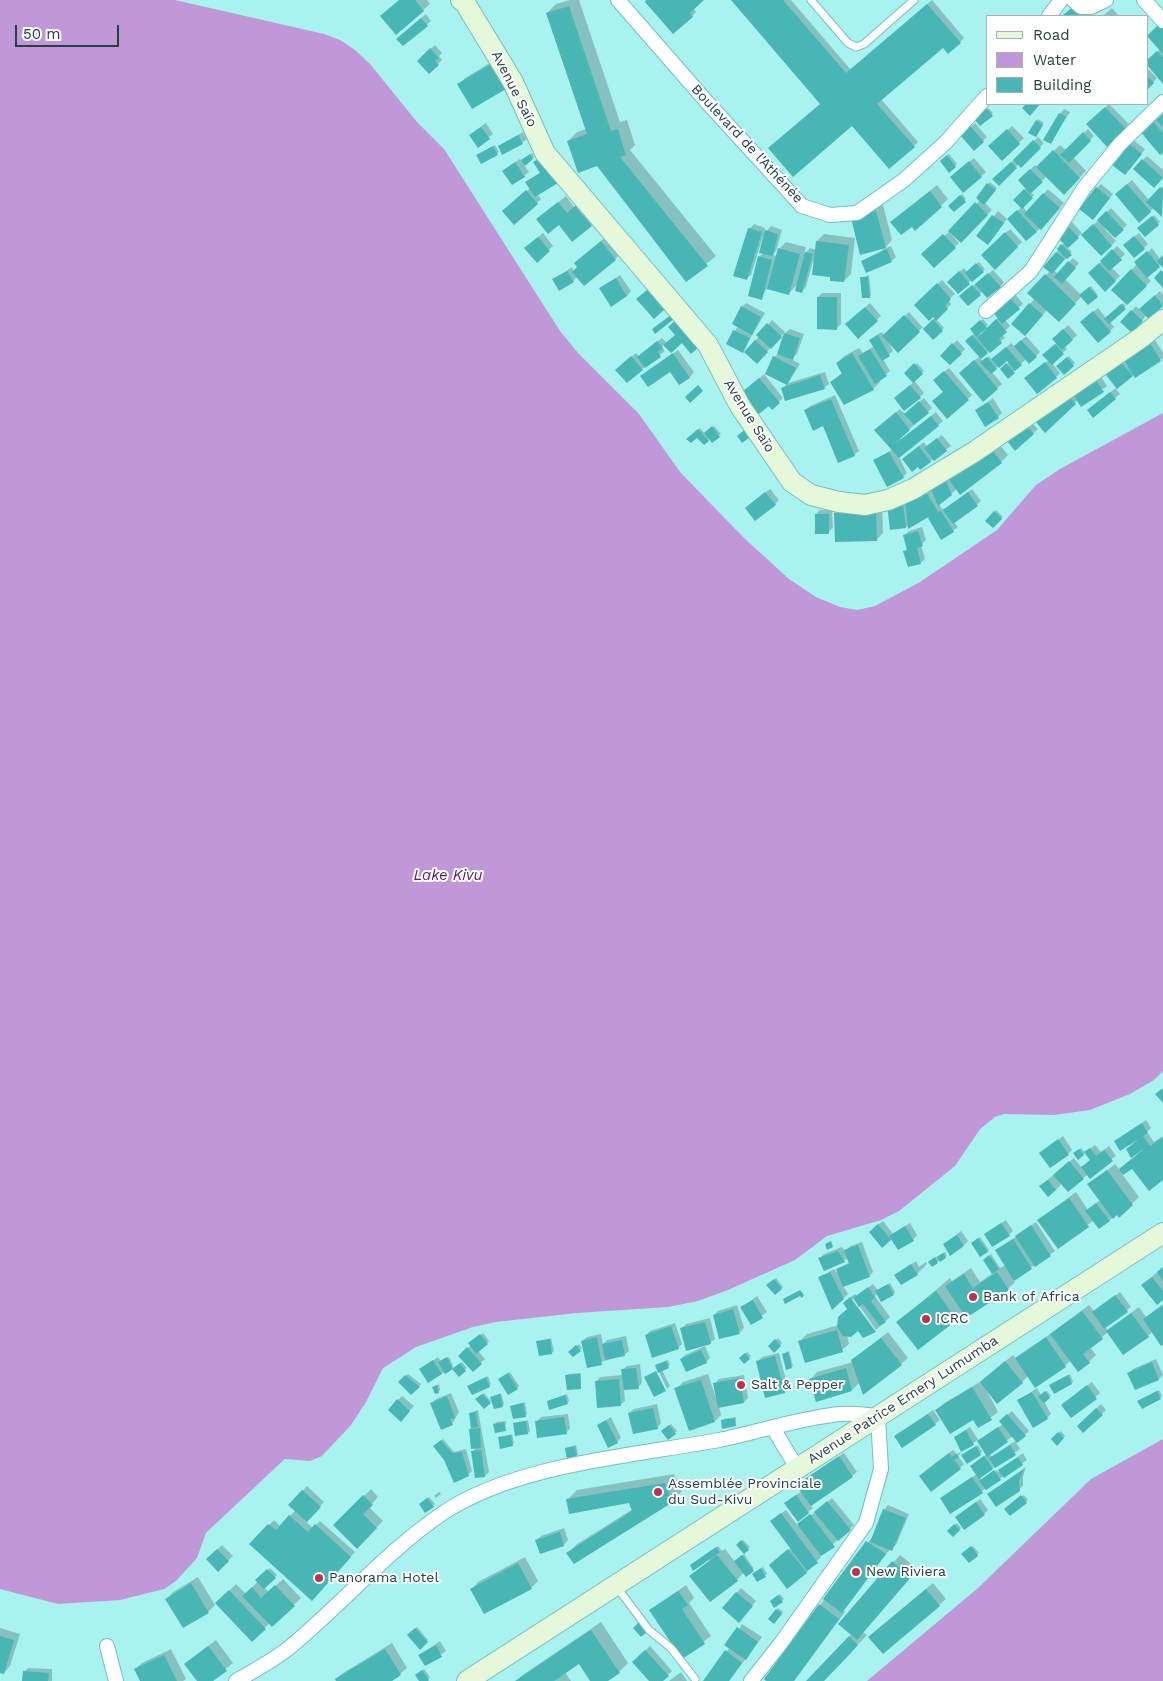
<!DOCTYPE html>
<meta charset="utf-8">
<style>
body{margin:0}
#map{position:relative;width:1163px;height:1681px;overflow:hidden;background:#a8f2f0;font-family:"Work Sans",sans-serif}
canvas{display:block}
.legend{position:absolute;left:986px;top:15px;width:162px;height:90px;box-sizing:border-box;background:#fff;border:1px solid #a7b3b3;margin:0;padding:6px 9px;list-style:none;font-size:15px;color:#244242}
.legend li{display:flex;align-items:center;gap:10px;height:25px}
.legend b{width:25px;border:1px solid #a7b3b3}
.scale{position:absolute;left:15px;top:25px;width:104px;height:22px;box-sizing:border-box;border:2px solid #244242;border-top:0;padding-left:6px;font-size:15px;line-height:18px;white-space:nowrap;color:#244242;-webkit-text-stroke:4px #fff;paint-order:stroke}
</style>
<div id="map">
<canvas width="1163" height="1681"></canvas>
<ul class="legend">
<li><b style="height:6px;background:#e6f8da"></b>Road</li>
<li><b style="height:14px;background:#c198d7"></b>Water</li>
<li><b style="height:14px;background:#48b6b4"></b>Building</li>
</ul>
<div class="scale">50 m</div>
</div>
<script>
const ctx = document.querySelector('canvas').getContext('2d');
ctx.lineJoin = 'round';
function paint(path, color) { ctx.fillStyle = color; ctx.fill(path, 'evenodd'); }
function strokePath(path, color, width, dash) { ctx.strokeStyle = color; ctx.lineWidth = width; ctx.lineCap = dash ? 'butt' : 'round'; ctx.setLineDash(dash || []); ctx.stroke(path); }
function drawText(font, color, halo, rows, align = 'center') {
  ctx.font = font + ' "Work Sans",sans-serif'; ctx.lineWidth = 4; ctx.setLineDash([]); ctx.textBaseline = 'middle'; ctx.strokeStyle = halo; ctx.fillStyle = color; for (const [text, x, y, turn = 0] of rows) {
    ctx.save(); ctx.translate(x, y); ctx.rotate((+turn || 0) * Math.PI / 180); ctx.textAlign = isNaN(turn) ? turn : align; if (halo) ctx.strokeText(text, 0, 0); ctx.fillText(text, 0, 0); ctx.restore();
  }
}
const water = new Path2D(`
 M0,0H175L324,34L340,40L355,50L370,64L417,122L444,149L560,331L578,353L639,414L680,472L744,538L789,579L816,597L840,607L857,610L875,606L920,582L997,530L1036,485L1060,469L1163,413V1071L1154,1080L1130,1094L1090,1110L1054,1115L1004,1114L995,1117L980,1129L955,1166L899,1211L881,1220L827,1236L795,1260L728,1290L698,1301L668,1307L577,1313L496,1322L473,1327L416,1347L383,1368L366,1402L351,1425L322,1456L310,1461L285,1459L206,1533L197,1558L176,1581L164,1589L120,1600L58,1604L0,1589Z
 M1163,1439V1681H867L978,1588L1091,1479Z`);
const pier = new Path2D(`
 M285,1459L288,1462L208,1535L206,1533Z`);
const shadow = new Path2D(`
 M399,0H427L430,4L396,33Z
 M570,0H579L620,122L627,120L635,145L630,150L716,256L686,280L598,165L568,141L577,132L586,129L547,13L556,4Z
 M648,0H703L693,8L696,12L692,16Z
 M732,0H791L851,70L932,0L964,38L960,42L943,46L881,99L918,142L914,146L852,125L821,103Z
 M1079,3L1090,16H1066L1065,15Z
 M1112,8L1119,16H1103Z
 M426,14L431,21L403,45L402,34Z
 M1163,21V82L1147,63L1160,49L1148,35Z
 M435,45L442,53L439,56L442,60L429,72L418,61Z
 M498,58L472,108L459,85L465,78Z
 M1147,68L1157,78L1147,89Z
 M1109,104L1129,124L1107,145L1088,124Z
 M988,108L993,113L980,125L975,119Z
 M1064,109L1070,112L1050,143L1060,114Z
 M1163,115V151L1141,131L1157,117L1159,119Z
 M1038,119L1044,123L1036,135L1044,143L1021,166L1019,164L999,184L994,179L1038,137L1030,133Z
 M486,123L493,134L478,146L475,131Z
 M975,123L987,137L974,149L961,135Z
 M1012,126L1024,138L1002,159L990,146Z
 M1088,129L1094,136L1073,157L1086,171L1064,193L1047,176L1030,192L1034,195L1023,207L1027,212L1048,189L1064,203L1041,228L1027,239L1009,219L1022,207L1014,200L1026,188L1019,180L1035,165L1037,167L1060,145L1066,150Z
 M523,132L527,139L522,143L499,146Z
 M1133,140L1145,149L1129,170V144Z
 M495,145L499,152L482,162L478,155Z
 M532,153L534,157L524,165L529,172L513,184L508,167L520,159L522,161Z
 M547,153L537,194L541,199L537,203L508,207L530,188L527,182L541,172Z
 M949,154L957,164L949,171L943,159Z
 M1147,156L1163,170V177L1154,187L1143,160Z
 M974,158L986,172L964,192L956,173Z
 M1132,180L1149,200L1163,186L1162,216L1154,208L1139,221L1121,190Z
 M990,182L997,188L984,202L992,210L961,241L951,232L950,233L959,243L934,266L923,254L949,232L980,200L977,198Z
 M1101,184L1113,194L1097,214V188Z
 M937,185L948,199L915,230L912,225L892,222Z
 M962,194L966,199L954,210L950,206Z
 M566,196L574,207L583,200L598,219L591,225L559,223L545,213Z
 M883,205L892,240L884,249L891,246L896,257L891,261H862L883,250L859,211Z
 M1111,208L1127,225L1115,236L1106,227L1105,229L1116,241L1101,255L1083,235Z
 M998,211L1007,219L992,239L978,236Z
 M1154,215L1160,222L1145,235L1139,228Z
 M1072,222L1082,233L1067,247L1072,252L1054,270L1058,274L1073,258L1079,263L1065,279L1081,295L1091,286L1098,295L1088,304L1082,296L1059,321L1047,310L1029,331L1030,304L1035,298L1029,293L1050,271L1045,267L1064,243L1057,235Z
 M754,224L765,228L764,234L771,226L782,230L776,251L772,255L777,256L779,249L786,242L806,247L804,255L810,248L816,250L817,241L824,234L855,238L851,274L844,281L831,276L813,261L806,287L802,291L797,285L788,294L767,288L761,298L759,257L763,253L765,236H763L751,275L746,279L749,229Z
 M1010,229L1022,242L995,268L982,255Z
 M543,233L553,246L537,261L530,244Z
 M1139,233L1148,244L1144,248L1129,241Z
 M608,235L622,252L615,259L584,284L578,276L573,281L554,280L572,267L574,272L579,267L575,263Z
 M1117,246L1125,254L1112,268L1120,276L1105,290L1090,273Z
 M1152,248L1160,259L1163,256V266L1161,264L1147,277L1151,281L1127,303L1113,290Z
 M979,262L985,269L958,292L953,277L964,268L967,272Z
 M993,270L1004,282L1000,287L983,291L968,304L965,292Z
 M620,275L631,291L627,296L601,288Z
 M869,275L871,295L869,297L862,278Z
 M942,280L955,294L948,300L951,304L936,319L944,328L933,338L923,327L898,351L889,343L893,351L883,359L890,371L879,380L880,382L873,389L831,382L843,372L837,363L844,356L859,348L863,353L874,346L871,340L875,336L882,332L885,336L909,312L924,329L935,318L916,305Z
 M1160,291L1163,295V305L1149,318L1147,315L1132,331L1122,322L1136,306L1140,310Z
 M822,293H841V324L837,328L818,297Z
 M1015,294L1023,304L1005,320L1010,326L1002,334L1005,338L980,358L983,362L989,356L992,360L1011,343L1015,347L1026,336L1040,352L1036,356L1026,359L1008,377L1001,369L1009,362L1007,359L998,366L992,372L1002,384L983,400L964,369L980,356L967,341L975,333L971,329L983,319L988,325L979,333L981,336L999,317V308Z
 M746,303L765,313L743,351L727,344L738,326L742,307Z
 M870,303L881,316L858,337L847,324Z
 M1123,303L1126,306L1110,322L1114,327L1110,331L1086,318L1098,308L1106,318Z
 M772,320L785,332L757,362L746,352Z
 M1068,325L1077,335L1065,346L1067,349L1052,363L1060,373L1056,377L1030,374L1049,360L1044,355L1057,343L1058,335Z
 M790,329L804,334L797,354L791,359L800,364L788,383L825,372L829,384L824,388H782L787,384L774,357L779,353L786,332Z
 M662,338L667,343L683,342L664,344L662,347L665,351L642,369L621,366L636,353L639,356Z
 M957,340L965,349L950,364L942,355Z
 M1155,340L1163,353V358L1134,374L1116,389L1120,394L1093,416V406L1117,387L1107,375L1130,356Z
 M678,350L694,372L690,377L680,383L670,370L642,376Z
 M1069,356L1075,363L1064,373L1058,366Z
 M917,363L924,371L914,380L924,393L920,397L895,398L914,382L905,373Z
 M949,368L972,395L948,417L945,391L939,376Z
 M1098,372L1107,386L1082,405L1078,400L1045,431L1072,391Z
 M764,374L783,398L772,408L743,392Z
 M835,395L859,451L854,455L805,410L810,406Z
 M924,398L932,408L900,438L901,440L936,412L943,421L899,457L907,473L903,477L875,460L893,449L880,426L900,409L905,414Z
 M993,398L1002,413L998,417L976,411Z
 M1030,421L1038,429L1015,449Z
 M714,426L721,434L712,441L710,438L704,443L698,436L688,439L700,428L705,434Z
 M942,435L951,446L921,468L907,455L924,442L927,447Z
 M996,440L1008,455L1001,462L957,489L939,504L942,509L946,508L972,489L981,501L954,522L958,527L942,539L928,516L906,527L888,505Z
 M770,489L779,500L775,504H751Z
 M842,506H882L883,533L876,540L835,513Z
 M820,510H832L833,528L828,532L816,514Z
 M996,510L1003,517L993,527L987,521Z
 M922,527L926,540L921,545L925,559L920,563L905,551L908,548L904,536L909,531Z
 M1146,1120L1151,1128L1147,1132L1154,1142L1163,1136V1178L1132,1167L1122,1174L1139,1197L1119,1216L1118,1214L1099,1228L1094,1220L1058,1247L1039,1220L1076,1192L1088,1210L1100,1200L1089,1185L1115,1164L1120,1170L1144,1150L1127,1149L1135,1141H1115Z
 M1063,1136L1072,1150L1068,1154L1041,1153Z
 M1095,1145L1101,1152L1109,1146L1116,1156L1083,1178L1062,1183L1056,1190L1040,1186L1074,1158L1082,1168L1091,1159L1086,1152Z
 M1081,1148L1085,1153L1078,1158L1074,1154Z
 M1006,1220L1013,1231L1009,1235L986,1234Z
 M883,1221L893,1234L910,1223L917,1235L913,1240L892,1238L882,1246L875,1227Z
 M1036,1222L1055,1251L1013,1280L1015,1282L1008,1289L966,1316L964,1312L956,1319L898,1322L950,1278L952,1281L971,1268L980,1282L993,1273L984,1260L991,1254L1000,1268L1006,1265L996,1251Z
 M961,1231L968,1241L964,1245L944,1244Z
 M980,1237L989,1250L987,1251L974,1241Z
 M862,1242L873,1272L869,1276L843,1286L848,1294L833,1308L819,1278L834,1269L840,1276L837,1269L850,1262L848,1258L844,1261L819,1259L824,1254L842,1247L845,1251L850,1246Z
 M945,1252L947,1256L932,1265L931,1260Z
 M916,1261L919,1267L926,1262L927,1264L917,1274L896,1275Z
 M1163,1267V1298L1147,1281Z
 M776,1278L783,1287L775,1294L768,1286Z
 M890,1283L895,1292L894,1294L882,1300L878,1293L875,1296L890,1317L876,1330L854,1298L852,1300L874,1331L858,1329L847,1335L849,1344L842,1350L800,1341L807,1334L839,1325L849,1309V1298L855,1294L857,1296L873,1284L878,1290Z
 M1120,1292L1131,1307L1105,1327L1108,1330L1139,1307L1146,1317L1163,1304V1343L1153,1331L1148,1336L1108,1332L1090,1347L1096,1355L1089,1362L1071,1360L1065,1366L1028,1376L1022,1382L984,1385L998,1412L978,1427L974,1419L937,1410L944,1403L980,1382L1013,1355L1016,1359L1089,1305L1094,1311Z
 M757,1296L767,1312L751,1323L742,1307Z
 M737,1305L744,1328L739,1333L714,1315L718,1311Z
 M710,1318L715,1339L710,1343L682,1328L686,1324Z
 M675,1323L682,1344L678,1348L646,1335L650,1331Z
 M888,1332L908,1358L901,1364L860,1382L852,1390L817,1400L811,1379L817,1372L853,1362L860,1354Z
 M483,1333L489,1341L478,1351L485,1359L473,1370L460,1356Z
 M601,1334L603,1344L607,1340L626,1336L629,1351L624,1355L588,1366L582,1341L587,1337Z
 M551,1338L554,1351L552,1353L538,1342Z
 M778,1338L782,1343L774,1351L770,1346Z
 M579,1344L582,1348L573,1356L570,1352Z
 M705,1346L710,1358L706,1362L681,1359L685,1355Z
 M789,1351L793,1366L791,1367L783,1354Z
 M747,1352L751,1356L744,1362L740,1358Z
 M779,1353L788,1388L784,1392L757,1362L762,1357Z
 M438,1357L441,1361L449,1357L454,1368L462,1362L467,1368L459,1375L453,1367L441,1374L421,1369Z
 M1156,1359L1163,1375L1159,1379L1135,1389L1129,1373L1133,1369Z
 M668,1360L670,1365L662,1370L670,1386L667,1389L656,1365Z
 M640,1364L642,1383L638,1387L624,1389L625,1401L620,1405L596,1382L600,1377L623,1375L622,1370L627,1366Z
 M510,1372L519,1386L517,1388L502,1377Z
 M581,1373V1388L567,1376L568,1374Z
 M408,1374L421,1384L411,1394L399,1382Z
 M708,1374L716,1398L715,1383L719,1379L744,1375L748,1398L744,1402L719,1406L721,1415L715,1421L676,1389L683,1382Z
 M1070,1374L1073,1382L1072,1383H1053Z
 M488,1376L491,1384L489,1386H469Z
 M1092,1382L1100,1393L1072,1417L1067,1401Z
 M439,1384L440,1390L439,1392L434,1387Z
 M1037,1388L1041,1395L1047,1391L1051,1396L1044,1401L1051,1414L1047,1418L1019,1400Z
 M1159,1390L1162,1396L1142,1408L1140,1400Z
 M451,1393L459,1412L452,1424L432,1403L436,1399Z
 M484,1393L491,1401L484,1407L477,1399Z
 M501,1393L504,1404L502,1406L492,1397Z
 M567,1394L569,1401L567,1403L548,1401Z
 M402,1396L414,1406L405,1416L398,1400Z
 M525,1402L527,1414L525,1416L511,1406Z
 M657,1404L661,1423L657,1428L629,1413L634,1409Z
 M1101,1404L1106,1410L1083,1432L1078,1426Z
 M478,1410L489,1472L485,1476L472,1452L477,1447H472L470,1413Z
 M933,1410L940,1420L935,1424L896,1436Z
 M1012,1411L1029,1431L1025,1435L1013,1436L989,1453L992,1457L1015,1441L1020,1449L980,1477L982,1480L997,1470L998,1472L1023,1453L1027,1460L950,1513L941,1498L977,1474L976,1462L987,1454L977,1440L973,1444L955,1437L970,1427L979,1441L1003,1424L1005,1417Z
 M568,1414L570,1428L566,1433L536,1422L541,1417Z
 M611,1417L621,1438L617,1442L599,1425Z
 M736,1417L735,1425L722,1421L724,1419Z
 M528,1420L530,1431L528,1433L514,1423Z
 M506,1421L505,1430L495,1424L497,1422Z
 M671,1424L677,1431L668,1438L664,1429Z
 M1061,1431L1065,1436L1057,1444L1052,1439Z
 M512,1434L514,1443L513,1444L499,1438Z
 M443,1439L454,1452L466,1449L472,1471L468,1475L445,1459L435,1446Z
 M576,1445L578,1455L576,1456L566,1448Z
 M978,1445L982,1452L967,1462L965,1453Z
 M953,1450L957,1454L962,1452L958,1456L964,1464L960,1468L925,1471Z
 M844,1453L857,1472L852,1476L810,1505L813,1508L808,1512L790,1499L802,1491V1481Z
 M1026,1467L1023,1476V1485L1019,1490L988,1494Z
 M674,1474L682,1491L672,1501L568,1553L577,1544L633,1509L630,1502L568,1499L577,1490Z
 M307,1486L324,1502L306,1522L313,1528L320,1521L355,1552L316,1595L251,1544L274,1520L280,1526L296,1510L290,1505Z
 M371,1489L378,1497L369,1507L383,1521L357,1547L335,1525Z
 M439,1492L441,1494L436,1498L434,1496Z
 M1024,1495L1028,1500L1010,1514L1007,1507Z
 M429,1497L435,1504L433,1506L422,1502Z
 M832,1498L854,1525L820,1556L821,1557L806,1573L774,1561L791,1548L776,1517L786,1510L798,1526Z
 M980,1499L988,1510L984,1514L961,1513Z
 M888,1505L909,1514L896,1545L890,1549L843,1611L845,1612L794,1681H768L820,1605L874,1535L884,1510Z
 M957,1523L961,1528L953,1536L948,1531Z
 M564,1528L568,1540L564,1545L541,1552L536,1541L541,1536Z
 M743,1540L750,1547L744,1552L738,1545Z
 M222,1545L233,1556L218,1570L208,1559Z
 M718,1546L722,1551L725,1549L735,1562L744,1554L754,1569L744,1572L737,1580L698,1570L710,1560L709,1559L693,1564Z
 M973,1546L979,1553L977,1555L965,1552Z
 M900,1555L917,1569L863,1632L867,1635L823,1681H808L852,1634L840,1623Z
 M525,1557L538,1581L531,1588L472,1589L478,1582Z
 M763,1567L767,1574L758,1580L756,1572Z
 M270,1568L277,1575L264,1587L269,1592L283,1579L301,1598L272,1626L270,1623L252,1640L217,1603L236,1584L246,1594Z
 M198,1577L215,1605L208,1612L167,1599L173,1592Z
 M933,1583L946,1599L939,1605L877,1630Z
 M686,1585L694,1598L689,1603L711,1636L682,1658L651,1610Z
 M741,1588L756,1601L743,1617L723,1608Z
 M780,1594L784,1599L782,1601L773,1599Z
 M778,1608L783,1612L774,1622L769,1618Z
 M601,1622L628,1663L619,1672L606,1681H591L579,1663L565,1672L571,1681H516L524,1674Z
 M742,1624L762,1637L729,1681H704L730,1647Z
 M417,1627L428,1640L420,1648L409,1635Z
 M0,1628L20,1634L10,1666L4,1673L0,1672Z
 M216,1640L233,1663L211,1681H198L185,1664Z
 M440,1641L446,1651L425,1665L420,1655Z
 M392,1643L407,1668L400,1674L390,1681H337L336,1679L343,1673Z
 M650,1646L672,1671L661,1681H651L633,1662Z
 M171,1649L186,1679L183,1681H141L135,1669L142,1663Z
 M28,1668L52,1669V1681H23L24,1672Z
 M424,1669L430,1677L426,1681H421L418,1673Z
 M681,1672L687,1681H669Z`);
const building = new Path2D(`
 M399,0H415L424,11L396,35L380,16Z
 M646,0H704L690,13L693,17L673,34L645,2Z
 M731,0H783L846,73L927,4L961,43L948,54L943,48L877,104L915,147L889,169L852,126L793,177L768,148L820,104Z
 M569,6L611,131L618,129L626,155L620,157L708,266L686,282L597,166L578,173L567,141L587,134L546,13Z
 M1074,6L1082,16H1065L1063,15Z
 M421,18L428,26L403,46L396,39Z
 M1161,22L1163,25V54L1147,36Z
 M430,48L439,58L435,61L439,65L429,74L417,61Z
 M1157,51L1163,57V84L1147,65V60Z
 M491,64L506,89L472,109L457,84Z
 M1147,76L1154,83L1147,90Z
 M1026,104H1040L1030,116L1022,108Z
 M1105,107L1126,129L1107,147L1086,124Z
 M986,108L993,116L980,126L974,119Z
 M1059,113L1066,117L1051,144L1043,140Z
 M1163,114V127L1156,120Z
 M1036,120L1043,125L1036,137L1028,133Z
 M1152,120L1163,133V153L1160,155L1139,130Z
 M970,126L984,142L974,151L960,135Z
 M481,127L490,139L478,148L469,135Z
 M1007,129L1020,144L1002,161L988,146Z
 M1083,132L1091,141L1069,163L1060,155Z
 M518,135L523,144L502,155L498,146Z
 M1033,140L1041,148L1021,168L1013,160Z
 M1128,143L1142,154L1125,175L1112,165Z
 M493,146L498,155L481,164L476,155Z
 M1053,150L1080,178L1064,195L1036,167Z
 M530,154L533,159L525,166L521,160Z
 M947,155L956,167L949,173L940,161Z
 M542,157L558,183L535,197L525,182L540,173L533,162Z
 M1142,159L1163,178L1154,188L1133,169Z
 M969,161L982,177L963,193L950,177Z
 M515,162L525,177L512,185L502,171Z
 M1011,162L1017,168L999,186L992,179Z
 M1030,169L1043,182L1030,194L1018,180Z
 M987,183L996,190L984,205L976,198Z
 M1127,184L1151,212L1139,223L1115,194Z
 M1096,187L1110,198L1093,220L1079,209Z
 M1160,187L1163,189L1162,217L1146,202Z
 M1024,189L1033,198L1022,209L1013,200Z
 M526,190L538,204L514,225L502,211Z
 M930,191L942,207L915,231L912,227L901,235L890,222Z
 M1043,193L1060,208L1041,230L1024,214Z
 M960,195L966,202L954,212L948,206Z
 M558,202L567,213L575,206L592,226L572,242L559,225L548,234L536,219Z
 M975,202L988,215L961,243L948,231Z
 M1017,210L1037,232L1026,241L1007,219Z
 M876,211L886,248L860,255L851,218Z
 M1106,211L1124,230L1115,238L1097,220Z
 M992,215L1004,223L988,245L976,236Z
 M1152,216L1159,225L1145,237L1137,228Z
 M1093,224L1112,246L1101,256L1081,235Z
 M1067,225L1079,238L1068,248L1055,235Z
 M748,228L762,232L747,280L733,276Z
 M765,230L778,234L773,256L759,253Z
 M1005,232L1018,247L995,270L981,255Z
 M943,234L956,248L934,268L921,254Z
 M1134,236L1145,249L1134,258L1123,245Z
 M538,237L550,251L537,263L524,248Z
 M601,241L616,260L584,286L572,272L577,267L574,263Z
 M816,241L849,245L844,282L830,281V277L812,275Z
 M1061,244L1072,255L1067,259L1057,249Z
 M778,248L800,254L789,295L767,289Z
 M887,249L892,262L866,273L861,261Z
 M1112,249L1122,260L1109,271L1100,261Z
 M1147,251L1160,267L1147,278L1134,262Z
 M805,252L813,254L802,293L795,291Z
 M1056,252L1065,259L1052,274L1043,267Z
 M1163,255V268L1157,261Z
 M758,256L772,260L762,300L748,296Z
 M1068,261L1076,268L1062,284L1054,277Z
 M976,263L984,272L972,282L965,273Z
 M1099,263L1116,281L1105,292L1088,273Z
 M1131,269L1147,286L1127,305L1111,290Z
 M1161,270L1163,272V288L1154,278Z
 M567,271L574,282L559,291L552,279Z
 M959,271L970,284L958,294L947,282Z
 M988,273L1001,287L987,298L975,284Z
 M1045,274L1076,304L1059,322L1027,293Z
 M860,277H868L870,298H862Z
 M616,278L627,296L611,307L599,288Z
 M937,283L951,299L945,306L948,309L936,321L933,317L929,321L914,305Z
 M972,285L981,295L968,306L959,296Z
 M1089,287L1098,297L1088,305L1079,295Z
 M648,289L665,309L654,319L636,299Z
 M1155,295L1163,306L1149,319L1139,309Z
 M817,297H837V330L817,329Z
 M1010,298L1020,309L1002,324L993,312Z
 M1029,303L1043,315L1025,336L1011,324Z
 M1121,304L1126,309L1109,324L1104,319Z
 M741,306L761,317L752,335L732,324Z
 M865,307L878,321L858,339L845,324Z
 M1131,310L1143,321L1132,333L1120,322Z
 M1093,311L1111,332L1098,343L1080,322Z
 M671,315L674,319L655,334L652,329Z
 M904,315L920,332L898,353L882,336Z
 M677,319L700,346L691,354L682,343L671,353L663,345L675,335L668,327Z
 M933,319L943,331L933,340L923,329Z
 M996,319L1007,332L999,339L1002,343L990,353L977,338Z
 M980,320L987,328L976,337L970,329Z
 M767,323L782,337L771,349L756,335Z
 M1063,329L1073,340L1062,350L1052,339Z
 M733,330L750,338L743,353L726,344Z
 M784,333L800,338L793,360L777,354Z
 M878,335L890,356L882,361L869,340Z
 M972,335L988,353L981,359L965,341Z
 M755,340L768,352L757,364L744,352Z
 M1021,340L1037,357L1029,364L1014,346Z
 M657,341L663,348L658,352L661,357L645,368L637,357Z
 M952,343L962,354L950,365L940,356Z
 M1150,343L1161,361L1135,378L1124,360Z
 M1055,344L1064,354L1052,365L1042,355Z
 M1006,347L1022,365L1015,371L1007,361L999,368L991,359Z
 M870,349L887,376L875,384L858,356Z
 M673,353L690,378L679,385L670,372L648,387L640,376Z
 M852,353L874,390L844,405L830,382L842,374L836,363Z
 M631,356L643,370L627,383L615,370Z
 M773,356L796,368L787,385L765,374Z
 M987,357L997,369L991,374L980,362Z
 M1067,357L1074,366L1064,375L1056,366Z
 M974,360L998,389L983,402L959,373Z
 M1045,362L1057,378L1037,394L1024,378Z
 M1121,362L1133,376L1117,389L1106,375Z
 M914,363L923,374L913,383L904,373Z
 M1006,363L1015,373L1008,379L1000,369Z
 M944,371L969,400L947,419L932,401L943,392L933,380Z
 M820,375L825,389L785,401L781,388Z
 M1093,376L1104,392L1081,407L1071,391Z
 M759,378L780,403L772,410L769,406L755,417L737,396Z
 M698,385L703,391L690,403L685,397Z
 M910,385L921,398L904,411L894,398Z
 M1110,392L1116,399L1093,418L1087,410Z
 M1066,393L1076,404L1045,433L1035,421Z
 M831,399L855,456L838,463L823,426L813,431L804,410Z
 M919,401L929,413L914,425L904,414Z
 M988,402L999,418L985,427L975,410Z
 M896,412L910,430L892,446L931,416L939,426L899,458L874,430Z
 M1025,424L1034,434L1015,451L1007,441Z
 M712,426L720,437L712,443L704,433Z
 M747,428L753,435L742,443L737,436Z
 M698,429L709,441L704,445L697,438L691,443L686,439Z
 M937,438L947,451L934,461L924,448Z
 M919,446L931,462L920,470L918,467L912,472L902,459Z
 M989,446L1002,463L960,495L948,478Z
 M889,452L904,478L887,487L873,460Z
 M945,479L952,495L938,506L931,489Z
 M924,488L938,512L941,511L954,532L941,540L928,518L932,515L908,529L905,499Z
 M765,492L776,505L755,521L745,508Z
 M968,492L978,506L953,524L943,510Z
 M903,503L906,528L890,530L887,504Z
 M994,511L1002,519L993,528L985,521Z
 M876,512L877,541L835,542L834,513Z
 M815,514H829V534H815Z
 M918,531L923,546L917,548L921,564L908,567L903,551L907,550L903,535Z
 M1163,1088V1103L1155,1094Z
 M1142,1123L1148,1133L1143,1136L1150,1146L1163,1137V1180L1149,1191L1132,1169L1123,1175L1119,1169L1145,1148L1131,1158L1126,1149L1142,1137L1120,1151L1114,1141Z
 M1058,1139L1069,1155L1050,1168L1039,1153Z
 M1090,1148L1096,1156L1104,1150L1113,1161L1090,1179L1081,1167L1090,1160L1084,1152Z
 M1079,1149L1084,1155L1078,1160L1073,1153Z
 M1069,1161L1084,1179L1068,1192L1053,1175Z
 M1107,1170L1133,1205L1119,1218L1117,1215L1113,1219L1087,1184Z
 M1048,1180L1056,1190L1048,1197L1039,1186Z
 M1069,1198L1089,1227L1058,1249L1037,1220Z
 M1096,1203L1110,1221L1099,1229L1085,1211Z
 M1001,1223L1010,1236L992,1247L984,1234Z
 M878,1224L891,1240L882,1248L869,1232Z
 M1031,1225L1051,1256L1035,1267L1015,1236Z
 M905,1226L914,1241L898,1250L889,1236Z
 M957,1235L964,1246L950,1256L943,1244Z
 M978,1238L988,1252L980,1257L971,1243Z
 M1013,1239L1032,1269L1014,1281L995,1250Z
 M831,1241L833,1247L827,1250L825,1244Z
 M858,1245L870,1277L843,1287L836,1269L849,1264L844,1250Z
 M838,1251L845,1262L824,1271L818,1258Z
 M943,1253L946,1258L940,1262L937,1257Z
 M989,1255L999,1269L992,1274L983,1260Z
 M935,1257L938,1263L932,1267L928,1262Z
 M911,1264L918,1275L901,1285L894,1275Z
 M1163,1267V1281L1157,1272Z
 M830,1272L844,1299L832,1310L818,1277Z
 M997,1272L1009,1290L966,1318L945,1286L964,1274L973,1288Z
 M1152,1277L1163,1291V1300L1157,1305L1141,1285Z
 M774,1279L782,1289L775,1295L766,1285Z
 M888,1284L894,1295L881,1302L875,1291Z
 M868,1287L875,1297L871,1301L886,1322L880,1326L863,1304L859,1307L853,1298Z
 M800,1290L804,1295L802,1298L800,1296L785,1304L783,1299Z
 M936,1291L957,1320L918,1350L896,1322Z
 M1115,1295L1128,1312L1104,1329L1092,1312Z
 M850,1297L876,1332L863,1338L858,1331L851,1337L843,1336L837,1327L838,1317L847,1309L843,1303Z
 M753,1300L763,1318L751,1325L740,1307Z
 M1163,1305V1345L1161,1346L1143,1319Z
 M733,1309L740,1334L719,1339L713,1315Z
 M1082,1311L1103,1339L1083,1354L1090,1363L1078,1372L1050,1334Z
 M1131,1313L1149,1337L1123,1355L1106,1331Z
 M705,1322L711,1344L686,1351L680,1328Z
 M671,1326L679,1349L652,1358L645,1335Z
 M837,1330L843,1352L805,1363L798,1341Z
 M480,1334L488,1344L476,1354L468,1343Z
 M597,1337L602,1365L587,1368L581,1341Z
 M1046,1337L1066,1367L1035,1388L1015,1358Z
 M881,1338L902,1365L863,1395L851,1360Z
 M550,1339L552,1354L539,1356L536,1341Z
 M775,1339L781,1346L774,1353L768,1346Z
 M622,1340L625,1356L605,1360L602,1344Z
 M576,1345L581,1351L573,1357L568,1352Z
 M467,1347L482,1364L473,1372L458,1356Z
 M701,1350L707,1363L686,1372L680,1359Z
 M788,1352L792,1368L786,1370L782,1354Z
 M745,1353L750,1359L744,1364L739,1358Z
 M775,1356L785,1393L765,1398L756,1361Z
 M447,1357L453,1369L445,1374L438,1362Z
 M433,1360L442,1374L428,1383L419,1369Z
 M666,1361L669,1368L658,1373L655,1365Z
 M1005,1361L1023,1383L997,1404L980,1382Z
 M1152,1362L1159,1380L1135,1390L1127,1373Z
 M460,1363L466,1371L459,1377L452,1369Z
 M636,1368L639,1389L624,1390L621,1369Z
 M846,1368L852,1391L816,1402L809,1379Z
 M656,1371L666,1391L654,1397L644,1377Z
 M508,1373L518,1389L508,1395L498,1379Z
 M580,1374L581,1389L567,1390L565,1375Z
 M405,1375L420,1387L411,1395L398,1382Z
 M1068,1375L1072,1384L1054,1394L1049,1385Z
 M486,1377L490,1387L472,1395L467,1386Z
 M740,1378L744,1403L718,1408L713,1383Z
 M619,1379L621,1406L597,1408L595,1381Z
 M701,1380L715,1422L689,1431L674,1388Z
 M437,1385L439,1393L435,1394L432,1387Z
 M1087,1385L1097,1399L1071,1418L1061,1405Z
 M972,1387L992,1420L978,1428L973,1420L950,1434L935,1410Z
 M1045,1391L1050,1398L1044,1403L1038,1397Z
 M1157,1391L1161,1399L1142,1409L1137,1401Z
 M1032,1392L1048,1419L1033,1428L1017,1400Z
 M482,1394L491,1403L484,1409L475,1399Z
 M500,1394L503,1407L494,1409L490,1397Z
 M565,1395L568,1404L549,1410L547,1401Z
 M447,1396L455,1418L450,1419L453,1425L441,1430L430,1403Z
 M397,1399L410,1411L401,1422L388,1410Z
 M523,1403L526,1417L513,1419L510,1406Z
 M653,1408L658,1429L633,1434L628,1413Z
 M1096,1408L1103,1415L1083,1433L1077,1426Z
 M476,1412L478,1427L471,1428L469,1413Z
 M928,1414L936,1425L902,1448L894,1436Z
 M1007,1414L1026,1436L1017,1443L999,1421Z
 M564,1417L567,1434L537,1438L535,1421Z
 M735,1418L736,1426L722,1429L721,1420Z
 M606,1420L618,1443L608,1448L597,1425Z
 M526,1421L528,1434L515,1436L513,1423Z
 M504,1422L506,1431L495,1433L493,1424Z
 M669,1425L676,1434L668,1440L661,1431Z
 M998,1427L1008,1442L987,1457L977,1441Z
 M480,1428L481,1448L471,1449L469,1429Z
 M966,1430L974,1445L961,1452L954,1437Z
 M1058,1432L1064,1438L1057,1446L1051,1439Z
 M511,1435L513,1446L500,1449L498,1437Z
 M441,1440L452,1453L462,1452L469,1476L454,1483L444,1460L433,1446Z
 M1010,1445L1016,1455L995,1468L989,1458Z
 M575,1446L577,1458L567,1459L565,1448Z
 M976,1446L981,1455L967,1464L961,1455Z
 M481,1450L485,1477L475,1478L471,1451Z
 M949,1453L952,1457L956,1454L959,1457L954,1460L961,1469L931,1492L919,1476Z
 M839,1456L853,1477L811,1506L796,1485Z
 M984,1456L993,1469L979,1479L970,1466Z
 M1018,1457L1023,1465L1004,1478L998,1470Z
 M1024,1469L1019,1481L1020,1491L996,1507L987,1494Z
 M994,1470L1001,1480L986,1490L979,1481Z
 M972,1477L983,1493L950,1514L940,1498Z
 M665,1483L673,1502L574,1564L566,1553L632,1511L629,1503L569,1514L566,1499Z
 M302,1490L321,1507L307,1522L288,1505Z
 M363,1495L373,1505L363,1514L377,1528L357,1549L333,1525Z
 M796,1495L809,1513L798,1522L784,1503Z
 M1021,1495L1027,1503L1010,1516L1004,1509Z
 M427,1498L434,1507L425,1513L419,1504Z
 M827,1501L851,1530L838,1541L814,1512Z
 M976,1502L985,1515L964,1530L955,1517Z
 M883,1509L906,1518L892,1551L870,1542Z
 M781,1513L818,1563L807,1571L770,1521Z
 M810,1514L835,1547L821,1556L797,1524Z
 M289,1515L308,1532L315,1524L351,1557L312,1601L249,1544L268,1524L276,1530Z
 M954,1524L960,1530L953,1537L947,1531Z
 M560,1532L564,1546L540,1554L535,1540Z
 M741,1540L749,1550L744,1554L736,1545Z
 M866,1541L886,1554L842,1613L823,1599Z
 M971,1546L978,1556L969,1563L961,1554Z
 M716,1547L720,1552L693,1571L690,1565Z
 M217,1549L229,1561L218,1572L206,1559Z
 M788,1549L807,1573L787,1589L769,1565Z
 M717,1555L738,1581L710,1602L689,1576Z
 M742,1555L754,1571L746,1577L734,1561Z
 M892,1561L911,1577L857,1640L838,1624Z
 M518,1563L532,1589L484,1614L470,1589Z
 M761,1568L766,1577L757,1582L752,1574Z
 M267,1569L276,1578L264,1589L255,1580Z
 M191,1583L209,1613L183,1628L165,1599Z
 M275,1585L295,1606L272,1627L242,1596L252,1587L261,1598Z
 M926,1589L940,1606L883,1654L868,1637Z
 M229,1590L266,1629L252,1642L215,1603Z
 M678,1591L688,1605L682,1609L705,1644L682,1659L649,1610Z
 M736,1592L753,1606L739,1623L722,1608Z
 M778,1595L783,1602L774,1608L770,1601Z
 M819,1604L839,1619L794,1681H766L764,1679Z
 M776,1609L782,1614L774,1624L768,1619Z
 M640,1621L648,1631L641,1637L633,1628Z
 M737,1627L758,1642L746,1660L724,1645Z
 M415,1628L428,1642L420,1650L407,1635Z
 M591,1630L620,1673L608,1681H590L579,1664L554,1681H515Z
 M0,1636L14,1640L4,1674L0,1673Z
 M849,1636L858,1645L848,1656L824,1681H806Z
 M436,1645L442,1657L425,1666L418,1655Z
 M208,1646L227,1671L213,1681H197L184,1664Z
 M385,1649L401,1675L392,1681H336L335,1679Z
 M645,1650L669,1676L663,1681H649L632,1662Z
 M725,1650L742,1663L729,1681H703Z
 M164,1655L177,1681H140L134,1669Z
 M422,1670L429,1680L428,1681H419L415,1675Z
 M23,1671L49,1673L48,1681H22Z`);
const lane = new Path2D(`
 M811,0L848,43L856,47L864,44L914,0
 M616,1586L649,1630L671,1648L695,1679`);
const street = new Path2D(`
 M618,0L706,101L802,206L830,215L857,213L904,180L945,143L987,96
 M1073,0L1081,7H1091L1106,0
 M1144,0L1163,21
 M1049,16L1061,0
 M986,311L1031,271L1084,188L1120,144L1163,102
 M773,1428L797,1468
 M107,1646L116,1681
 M236,1681C254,1671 274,1660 290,1647C342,1604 387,1551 443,1513C516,1464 633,1456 719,1440C759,1432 799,1418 840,1414C853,1413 866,1415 878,1416L881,1469L866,1523L781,1643L751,1681`);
const secondary = new Path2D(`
 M461,0L465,3L513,82L545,153L708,345L740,406L792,482L811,495L839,502L865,505L888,500L913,489L974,452L1142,337L1163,320
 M467,1681L1163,1233`);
const markers = [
 [973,1297,5,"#c1314f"],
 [926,1319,5,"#c1314f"],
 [741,1385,5,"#c1314f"],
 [658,1492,5,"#c1314f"],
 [856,1572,5,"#c1314f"],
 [319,1578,5,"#c1314f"]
];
const streetNames = [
 ["Avenue Saïo",514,89,63],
 ["Boulevard de l'Athénée",747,144,47],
 ["Avenue Saïo",749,416,58],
 ["Avenue Patrice Emery Lumumba",903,1400,-33]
];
const poiNames = [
 ["Bank of Africa",983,1297],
 ["ICRC",936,1319],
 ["Salt & Pepper",751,1385],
 ["Assemblée Provinciale",668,1484],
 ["du Sud-Kivu",668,1500],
 ["New Riviera",866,1572],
 ["Panorama Hotel",329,1578]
];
const waterNames = [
 ["Lake Kivu",448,876]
];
paint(water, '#c198d7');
paint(pier, '#a8f2f0');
paint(shadow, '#0003');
paint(building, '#48b6b4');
strokePath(lane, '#76bfbd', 9);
strokePath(street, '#76bfbd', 16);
strokePath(secondary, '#76bfbd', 22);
strokePath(lane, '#fff', 7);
strokePath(street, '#fff', 14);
strokePath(secondary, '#e6f8da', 20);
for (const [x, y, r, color] of markers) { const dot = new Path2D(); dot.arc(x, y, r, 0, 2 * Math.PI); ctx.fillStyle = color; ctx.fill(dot); strokePath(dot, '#fff', 2); }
drawText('14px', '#244242', '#fff', streetNames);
drawText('14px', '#244242', '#fff', poiNames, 'left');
drawText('italic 15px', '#54216b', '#fff', waterNames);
</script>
